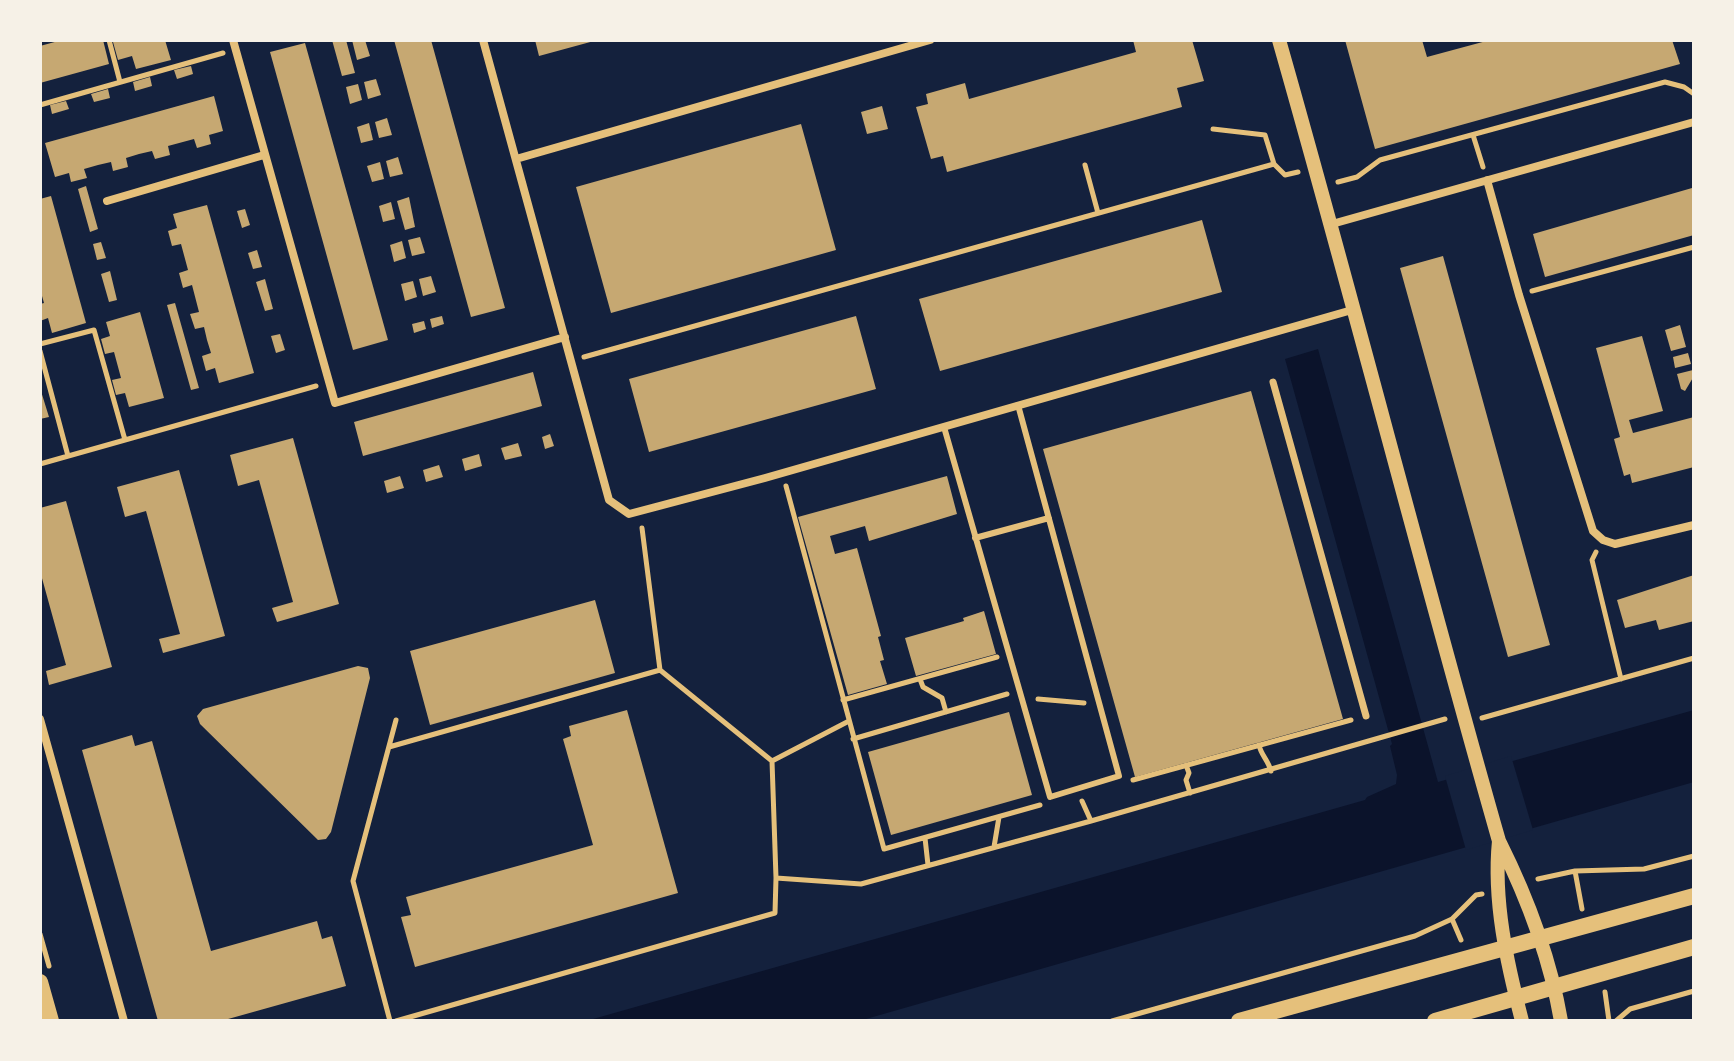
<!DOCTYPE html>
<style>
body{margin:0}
#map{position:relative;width:1734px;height:1061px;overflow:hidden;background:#14213d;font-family:Ubuntu,sans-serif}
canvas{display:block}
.frame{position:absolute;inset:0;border:42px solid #f6f1e7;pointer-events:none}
</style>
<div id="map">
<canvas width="1734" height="1061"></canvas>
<div class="frame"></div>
</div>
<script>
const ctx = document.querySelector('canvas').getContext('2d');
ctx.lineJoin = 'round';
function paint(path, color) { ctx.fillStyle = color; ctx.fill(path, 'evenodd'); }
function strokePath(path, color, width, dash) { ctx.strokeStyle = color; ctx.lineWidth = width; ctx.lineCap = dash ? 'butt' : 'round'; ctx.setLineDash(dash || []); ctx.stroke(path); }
const water = new Path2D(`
 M1318,349L1438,782L1694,710V782L859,1021H586L1365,800L1367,797L1396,784L1397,775L1390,746L1392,744L1285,359Z`);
const pier = new Path2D(`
 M1511,756L1533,830L1466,850L1445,776Z`);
const building = new Path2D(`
 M62,40H103L109,64L40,83V46Z
 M119,40H165L171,60L136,69L132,56L118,60L113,42Z
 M332,40H346L355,73L342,76Z
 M352,40H365L370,56L357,60Z
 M394,40H431L505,308L471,317Z
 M535,40H594V41L539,56Z
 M1133,40H1192L1204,81L1177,88L1182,107L947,172L943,156L931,159L916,107L928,104L926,94L965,83L969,99L1136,52Z
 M1345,40H1422L1427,57L1490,40H1672L1680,64L1375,149Z
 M305,43L388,340L353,350L270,52Z
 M191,66L193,74L177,79L174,70Z
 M150,77L152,86L135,91L133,82Z
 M376,79L381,95L368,99L364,82Z
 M358,84L362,100L350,104L346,87Z
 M108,89L110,98L94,102L91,94Z
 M214,96L223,131L209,135L211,144L197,148L194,139L168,146L170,155L155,159L152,151L139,154L126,158L128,167L113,171L111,162L98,165L84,169L87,178L71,182L69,173L55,177L45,143Z
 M66,101L69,109L52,114L50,105Z
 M882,106L888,129L867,134L861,112Z
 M387,118L392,135L379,138L375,122Z
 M369,123L373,140L361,143L357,127Z
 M801,124L836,250L611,313L576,187Z
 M398,157L403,174L390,177L386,161Z
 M380,162L384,179L372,182L367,166Z
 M86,186L98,229L90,232L78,189Z
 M1692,188L1694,189V235L1545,277L1533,234Z
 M51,196L86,323L52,333L48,318L40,321V304L44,303L40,289V199Z
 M409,197L415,227L405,230L397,201Z
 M391,202L395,219L383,222L379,206Z
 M207,205L254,373L219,383L215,368L206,371L202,356L211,353L207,340L204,327L195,329L190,314L199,312L192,285L183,288L179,273L188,270L181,244L172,246L168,231L177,228L173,214Z
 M245,209L250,225L242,228L237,211Z
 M1202,220L1222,292L940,371L919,299Z
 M420,237L425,253L412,256L408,240Z
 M402,241L406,258L394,262L390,245Z
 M101,242L106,258L97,260L93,244Z
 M257,250L262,267L253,269L248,253Z
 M1443,256L1550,645L1508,657L1400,268Z
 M110,271L117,300L109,302L101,274Z
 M431,276L436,292L423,296L419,279Z
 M265,279L273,309L265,311L256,282Z
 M413,281L417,297L405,301L401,284Z
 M175,303L199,388L191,390L167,305Z
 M140,312L164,398L129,407L125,393L116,395L112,380L121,378L114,352L105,354L101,339L110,336L106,322Z
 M442,316L444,324L432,328L430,319Z
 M856,316L876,389L649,452L629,379Z
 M424,321L426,329L414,333L412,324Z
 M1680,325L1686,347L1671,351L1665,330Z
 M280,334L285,350L276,353L271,336Z
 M1642,336L1663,411L1629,420L1633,433L1694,417V467L1632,483L1630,474L1624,476L1614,439L1620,437L1596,348Z
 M1688,353L1691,364L1675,368L1673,357Z
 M1693,370L1694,376L1685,391L1681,389L1677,374Z
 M533,372L542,406L363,456L354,422Z
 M40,388L49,417L40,419Z
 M1251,391L1343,719L1135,777L1043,449Z
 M550,434L554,446L545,449L542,437Z
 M293,438L339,604L277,622L272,608L293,602L259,480L238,486L230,455Z
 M518,443L522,456L505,460L501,448Z
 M479,454L482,466L465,471L462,459Z
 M439,465L443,477L426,482L423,470Z
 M179,470L225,636L163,653L159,639L180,634L146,511L125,517L117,487Z
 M400,476L404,488L387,493L384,481Z
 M947,476L957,514L869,541L865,526L830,536L835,554L857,548L881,636L878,637L884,660L880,661L887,684L848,695L798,517Z
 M66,501L112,667L49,685L46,671L66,665L40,571V508Z
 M1694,575V621L1659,630L1656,620L1625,628L1617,600Z
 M595,600L615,673L430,725L410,651Z
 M984,611L996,654L916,676L905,638L964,621L963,618Z
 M358,666L368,668L370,678L331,832L326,839L318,840L200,724L197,716L203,709Z
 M627,710L678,893L415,967L401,917L411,915L406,897L593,845L563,739L571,736L569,726Z
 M1009,712L1032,795L891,835L868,752Z
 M132,735L135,746L152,741L211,951L317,921L322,939L332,936L346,986L221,1021H158L82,750Z`);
const path = new Path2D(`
 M109,40L120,82
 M40,105L223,53
 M1213,129L1265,135L1274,164
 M1473,135L1483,167
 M1085,165L1098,213
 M1338,182L1357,177L1380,160L1665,82L1684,87L1694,94
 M1532,291L1694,247
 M40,344L94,330L125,440
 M40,351L68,456
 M584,357L1274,164L1285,175L1298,172
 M40,464L316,386
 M786,486L884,849L1040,805
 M642,528L660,670L772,761L849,721
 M1596,552L1592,560L1621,679
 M920,679L923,687L942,698L946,712
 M1038,699L1084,703
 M843,700L997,657
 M1482,718L1694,658
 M853,739L1007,694
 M1259,745C1261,755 1268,760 1271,771
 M389,747L660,670
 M772,761L776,878
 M1186,765L1189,773L1186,780L1190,793
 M1133,780L1351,720
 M1082,801L1091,821
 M925,838L928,865
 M994,847L999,817
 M1575,871L1582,909
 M1538,879L1575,871L1644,869L1694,856
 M1452,919L1461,940
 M40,934L49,966
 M1605,992L1609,1021
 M390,1021L353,881L396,720
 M396,1021L775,913L776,878L861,884L1091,821L1445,719
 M1112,1021L1415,936L1452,919L1476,895L1482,894
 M1616,1021L1630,1009L1694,991`);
const service = new Path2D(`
 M944,427L1050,797L1119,776L1018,405
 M975,538L1049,518`);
const pedestrian = new Path2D(`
 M1273,382L1366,716`);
const minor = new Path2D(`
 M233,40L335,403L565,337
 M483,40L609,500L629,514L765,478L1352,310
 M516,159L930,40
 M1487,180L1519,295L1593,531L1603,540L1615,544L1694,525
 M107,201L264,155
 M1332,224L1694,122
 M40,719L124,1021`);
const tertiary = new Path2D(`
 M1279,40C1355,306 1423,575 1499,841C1528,899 1550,957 1561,1021
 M1499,841C1493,901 1507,963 1522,1021`);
const secondary = new Path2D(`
 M40,982L51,1021
 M1239,1021L1694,896
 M1435,1021L1694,947`);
paint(water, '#0b132b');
paint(pier, '#14213d');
paint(building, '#c6a872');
strokePath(path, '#e5c07b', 5);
strokePath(service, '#e5c07b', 6);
strokePath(pedestrian, '#e5c07b', 7);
strokePath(minor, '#e5c07b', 8);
strokePath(tertiary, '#e5c07b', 14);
strokePath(secondary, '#e5c07b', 16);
</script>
